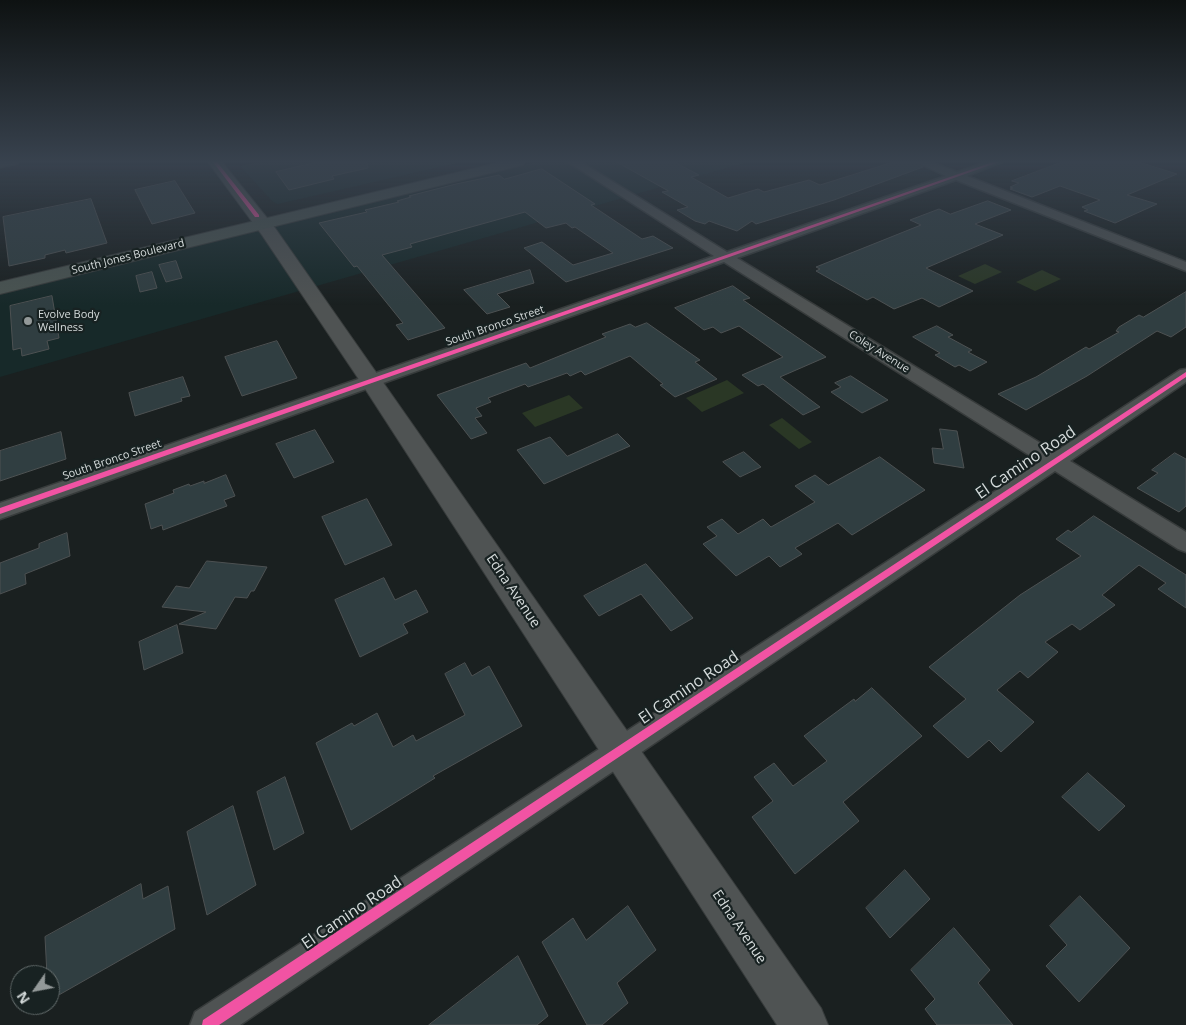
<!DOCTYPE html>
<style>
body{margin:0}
#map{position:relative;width:1186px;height:1025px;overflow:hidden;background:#1a2020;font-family:"Open Sans",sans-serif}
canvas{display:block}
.north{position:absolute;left:10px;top:965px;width:50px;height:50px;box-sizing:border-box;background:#182222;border:1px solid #636c6c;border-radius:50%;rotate:237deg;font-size:14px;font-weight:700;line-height:20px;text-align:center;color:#d4dada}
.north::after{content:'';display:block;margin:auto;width:18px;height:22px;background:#939999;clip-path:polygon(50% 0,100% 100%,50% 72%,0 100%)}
</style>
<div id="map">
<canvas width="1186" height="1025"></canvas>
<div class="north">N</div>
</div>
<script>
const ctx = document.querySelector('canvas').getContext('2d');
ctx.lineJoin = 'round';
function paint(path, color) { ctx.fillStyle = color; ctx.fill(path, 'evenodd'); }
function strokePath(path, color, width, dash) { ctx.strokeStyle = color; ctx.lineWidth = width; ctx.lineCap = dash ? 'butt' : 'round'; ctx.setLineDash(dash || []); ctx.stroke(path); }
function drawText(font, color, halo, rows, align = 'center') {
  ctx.font = font + ' "Open Sans",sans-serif'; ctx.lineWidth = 4.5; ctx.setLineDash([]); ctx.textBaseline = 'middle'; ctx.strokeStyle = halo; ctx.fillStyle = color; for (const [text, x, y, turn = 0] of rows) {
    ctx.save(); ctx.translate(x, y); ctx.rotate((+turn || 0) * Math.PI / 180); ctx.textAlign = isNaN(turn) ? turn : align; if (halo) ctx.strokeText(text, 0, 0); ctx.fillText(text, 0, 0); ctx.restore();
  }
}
const built = new Path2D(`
 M261,162H462L278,204L273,202L240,166Z
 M536,162H748L0,377V294Z`);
const green = new Path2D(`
 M985,264L1002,272L975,284L958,276Z
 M1042,270L1061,279L1035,291L1016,282Z
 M727,380L744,393L702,412L686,398Z
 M569,395L583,408L535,427L522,413Z
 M782,418L812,442L799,449L769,425Z`);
const building = new Path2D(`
 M318,162H367L368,168L332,176L334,179L289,190L276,172Z
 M617,162H674L699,175L691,177L728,198L758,189L764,192L809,180L820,185L893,162H914L923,167L834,200L756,224L752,221L737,231L709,221L705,224L695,221L677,210L688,207L662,192L668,191Z
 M1062,162H1139L1177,174L1127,195L1157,204L1115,223L1084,211L1088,210L1082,207L1100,200L1060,186L1032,197L1010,189L1013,188L1010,187L1019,183L1012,181Z
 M542,169L595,204L591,205L642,239L653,236L673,248L566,282L524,248L542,242L573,265L613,253L575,227L572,228L566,223L546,228L525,212L410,244L412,247L382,255L445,328L408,340L396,325L403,323L357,266L354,267L319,223L367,212L365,210L399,202L397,201L411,197L409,196L456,184L499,175L504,179Z
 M175,181L195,213L152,224L135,190Z
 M91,199L107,243L66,253L65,250L45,255V258L9,266L3,217Z
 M988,201L1011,210L975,224L1003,235L926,268L973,291L939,307L922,298L894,309L873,297L867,300L816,271L820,269L816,267L921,225L910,220L939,209L950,214Z
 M176,261L182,278L166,282L159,265Z
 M530,270L534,283L497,294L510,307L487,314L464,290Z
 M152,272L157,288L140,292L136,276Z
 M733,286L750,298L743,300L826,357L780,377L820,407L803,415L763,384L758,386L742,375L783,357L739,326L721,333L713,327L704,330L675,308Z
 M1186,292V327L1171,337L1157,331L1087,376L1026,410L998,394L1036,377L1086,347L1089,349L1119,332L1116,331L1119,327L1139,315L1143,317Z
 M52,296L59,338L47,341L49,349L22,356L21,348L13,350L10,306Z
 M647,323L700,360L695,362L717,379L675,397L660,385L663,384L630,356L585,375L581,371L570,376L567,373L528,387L525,384L488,398L491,402L476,408L482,416L475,418L487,433L471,439L437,395L526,363L530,368L606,337L602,334L630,324L635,327Z
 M937,326L953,335L948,337L972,350L968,352L987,362L970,371L959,365L955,367L935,355L940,353L913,337Z
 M277,341L297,378L242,396L225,357Z
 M851,376L888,400L862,413L831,392L841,387L835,383Z
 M183,377L190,396L181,398L182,401L135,416L129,393Z
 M940,429L957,431L964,468L934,463L932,448L943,449Z
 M315,430L334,462L294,478L276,444Z
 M61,432L66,459L0,481V451Z
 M618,434L630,446L544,484L517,450L550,437L567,456Z
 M744,452L761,467L740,477L723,462Z
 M1175,453L1186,459V506L1179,512L1137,488L1158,473L1152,470Z
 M880,457L925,490L852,535L838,523L795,548L802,554L780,567L769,556L736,576L703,544L717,536L707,527L722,519L738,534L763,519L771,527L815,502L795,486L815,475L828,485Z
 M226,475L235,496L224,500L227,506L163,530L162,525L151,529L145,504L174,493L173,490L189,484L190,486L204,481V483Z
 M367,499L392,545L345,565L322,517Z
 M1094,516L1186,575V608L1158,589L1166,583L1139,565L1102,595L1115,605L1080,630L1072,624L1045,642L1058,652L1028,678L1020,671L997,690L1034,722L1001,752L989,740L968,758L933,726L966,699L929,667L1020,595L1081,556L1056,539L1068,530L1071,532Z
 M67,533L70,556L25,574L26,584L0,594V563L39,548V544Z
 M207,561L267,567L254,591H251L247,598L235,597L216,629L179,624L206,612L162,607L176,586L189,588Z
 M646,564L693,618L671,631L641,594L599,616L584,596Z
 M384,578L395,600L416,590L428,612L403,624L408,633L360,657L335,600Z
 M177,625L183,653L144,670L139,642Z
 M465,663L472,676L489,666L522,726L433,776L435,778L351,830L316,743L352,723L354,726L377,713L393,747L413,735L416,741L465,715L445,674Z
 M872,688L922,736L843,802L859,821L795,874L752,817L773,801L754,777L774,763L793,786L827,761L804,736L854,699L855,701Z
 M1088,773L1125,806L1099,831L1062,797Z
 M285,777L304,833L274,850L257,792Z
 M233,806L256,885L207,915L187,832Z
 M905,870L930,899L890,938L866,908Z
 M141,884L143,899L168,886L175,929L50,1000V975H47L45,937Z
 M1080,896L1130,948L1079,1002L1046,966L1067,945L1050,926Z
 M628,906L656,950L617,983L628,1003L602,1025H587L542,942L573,918L586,940Z
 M954,928L990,970L978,983L1013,1025H937L925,1009L935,999L911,970Z
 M518,956L548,1016L537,1025H429Z`);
const street = new Path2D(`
 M0,162H18L17,164L0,167Z
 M568,162H581L727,252L946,176L916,162H931L957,172L987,162H1002L967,176L1186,262V271L956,180L737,258L1055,452L1180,370L1186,369V382L1070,461L1186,532V552L1178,549L1055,471L240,1025H190L195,1012L1040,462L724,262L0,519V503L714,256Z`);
const secondary = new Path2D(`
 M208,162H222L275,228L821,1008L828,1025H777L360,381L262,235Z`);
const primary = new Path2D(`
 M501,162H525L523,165L0,294V282Z`);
const cycleway = new Path2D(`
 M213,162H217L259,215V217H255Z
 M993,162H999L0,514V508Z
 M1186,372V377L219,1025H202L203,1020Z`);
const markers = [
 [28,321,5,"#939999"]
];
const farStreetnames = [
 ["South Jones Boulevard",128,257,-14],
 ["South Bronco Street",495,326,-19],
 ["Coley Avenue",879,352,32],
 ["South Bronco Street",112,460,-19]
];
const farPoinames = [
 ["Evolve Body",38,315],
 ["Wellness",38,328]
];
const streetNames = [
 ["Edna Avenue",513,591,56],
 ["Edna Avenue",739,927,56]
];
const nearStreetnames = [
 ["El Camino Road",1026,463,-34],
 ["El Camino Road",689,688,-34],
 ["El Camino Road",352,913,-34]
];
paint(built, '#172929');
paint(green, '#2a3725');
paint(building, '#303e41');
strokePath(building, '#4d5152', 1);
strokePath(street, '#373b3b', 3);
strokePath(secondary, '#373b3b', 2);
strokePath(primary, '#373b3b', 2);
paint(street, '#4f5353');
paint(secondary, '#4f5353');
paint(primary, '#4a5451');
paint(cycleway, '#f153a3');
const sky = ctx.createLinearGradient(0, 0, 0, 305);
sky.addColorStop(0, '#0e1212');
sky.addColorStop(0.53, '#38424e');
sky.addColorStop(1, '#38424e00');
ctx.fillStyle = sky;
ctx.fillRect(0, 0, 1186, 305);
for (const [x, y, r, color] of markers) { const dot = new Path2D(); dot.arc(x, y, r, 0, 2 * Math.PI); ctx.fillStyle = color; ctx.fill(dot); strokePath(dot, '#182222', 2); }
drawText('11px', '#d4dada', '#182222', farStreetnames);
drawText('11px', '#d4dada', '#182222', farPoinames, 'left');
drawText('14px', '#d4dada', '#182222', streetNames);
drawText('16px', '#d4dada', '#182222', nearStreetnames);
</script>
